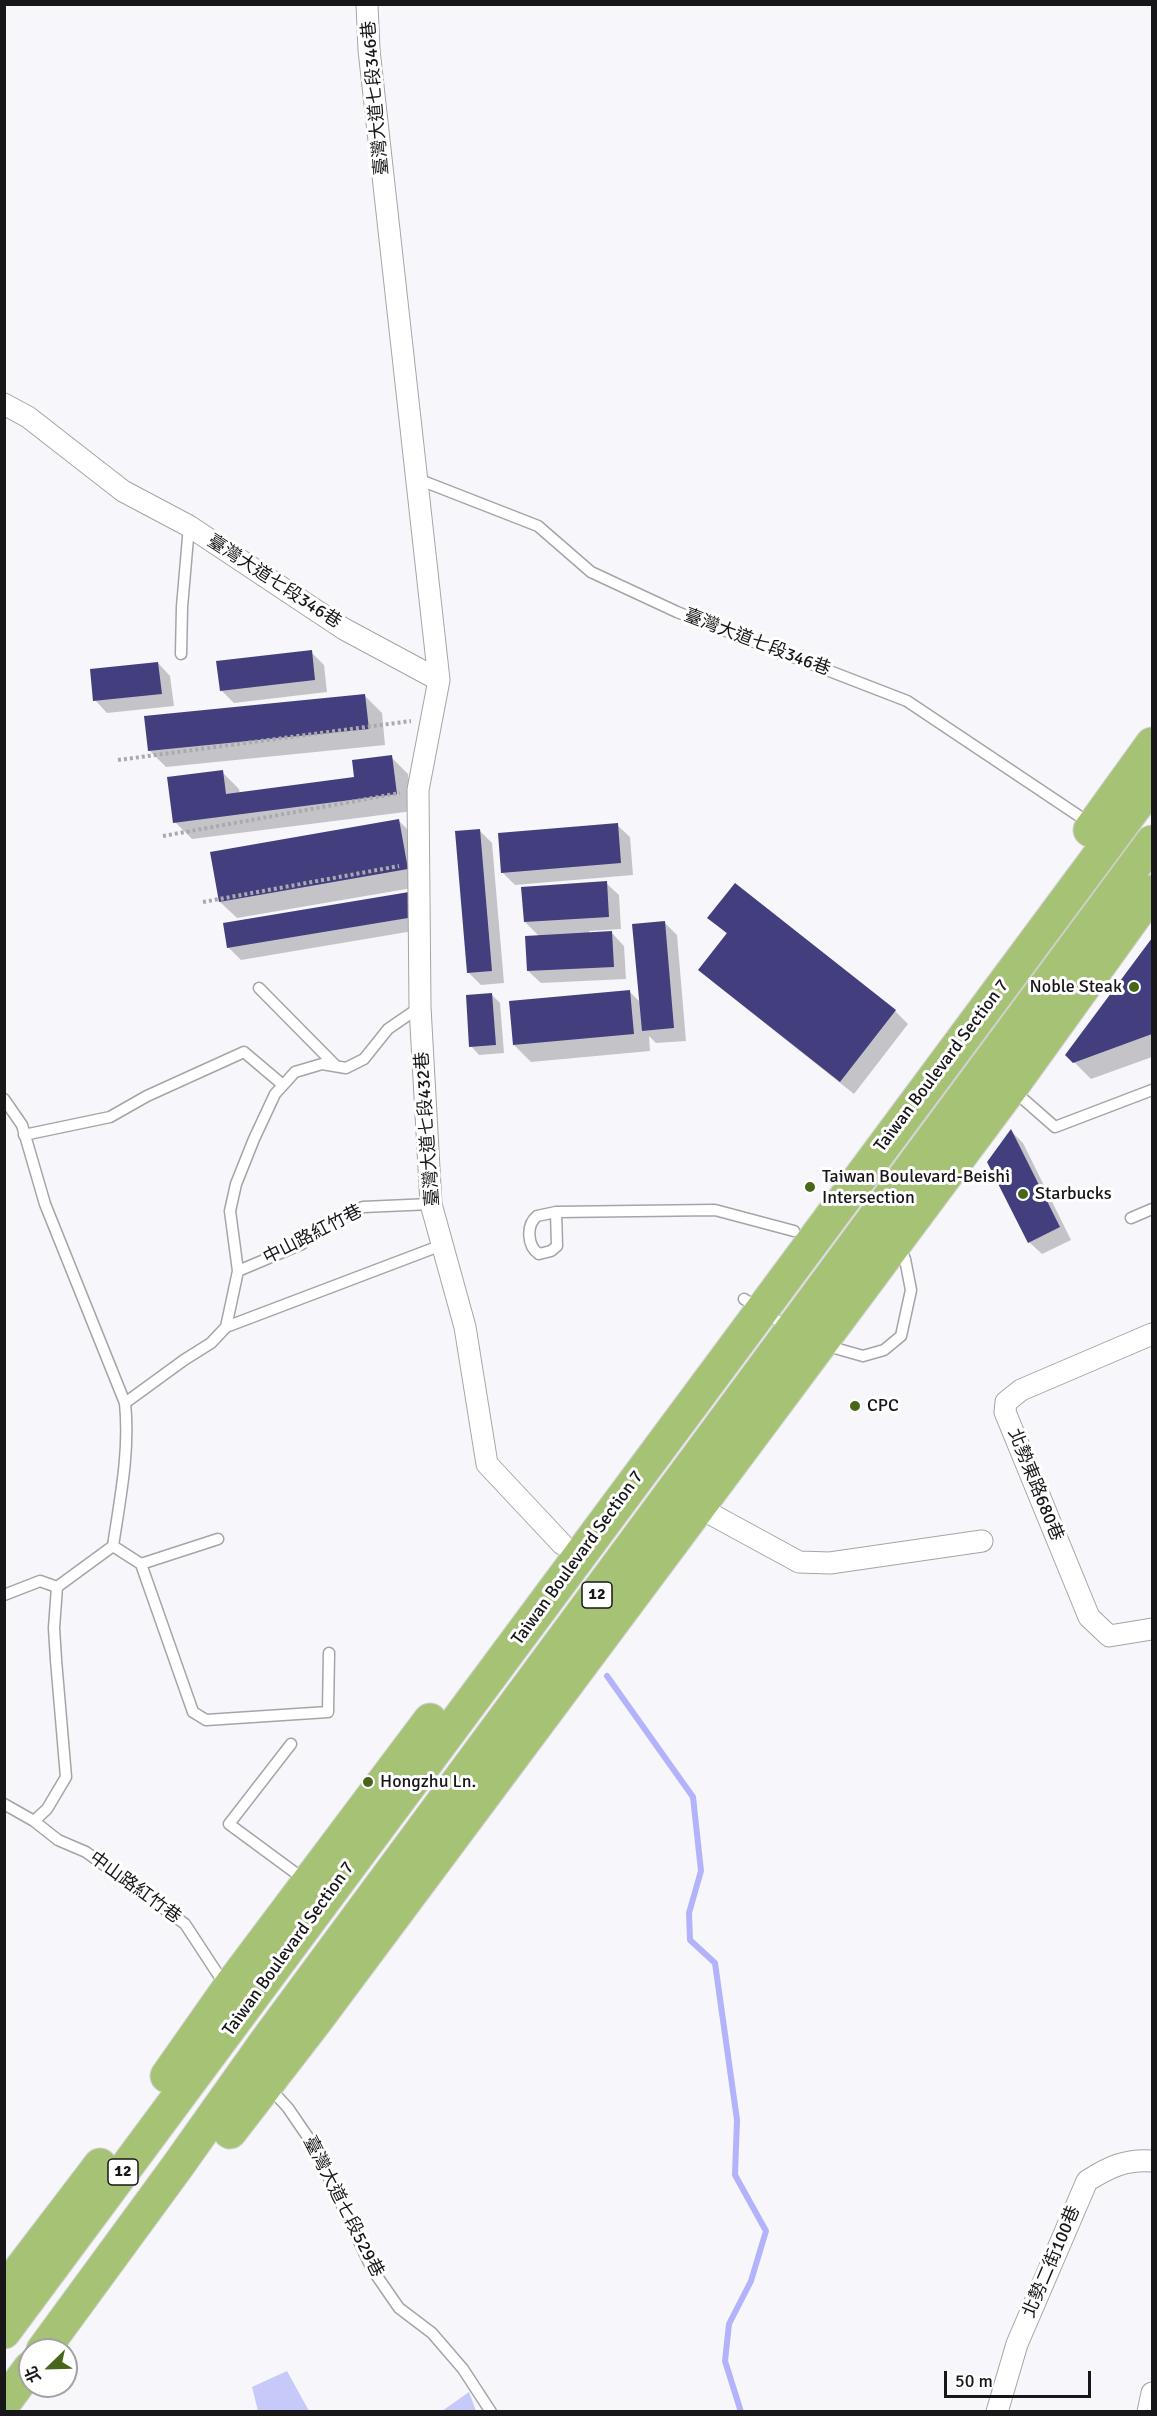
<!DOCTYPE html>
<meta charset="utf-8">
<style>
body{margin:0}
#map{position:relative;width:1157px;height:2416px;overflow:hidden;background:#f6f6fb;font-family:Signika,"Noto Sans TC",sans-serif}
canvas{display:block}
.frame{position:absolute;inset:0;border:6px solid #171719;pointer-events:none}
.north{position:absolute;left:18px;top:2338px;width:60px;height:60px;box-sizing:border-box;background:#fff;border:2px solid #a2a2a3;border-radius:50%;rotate:247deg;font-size:16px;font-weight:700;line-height:24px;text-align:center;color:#171719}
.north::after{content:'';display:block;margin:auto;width:21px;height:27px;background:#48661a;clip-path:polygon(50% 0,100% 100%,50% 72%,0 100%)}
.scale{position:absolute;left:944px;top:2371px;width:147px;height:27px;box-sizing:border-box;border:3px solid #171719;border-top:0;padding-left:8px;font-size:18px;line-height:21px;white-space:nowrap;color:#171719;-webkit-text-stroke:4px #fff;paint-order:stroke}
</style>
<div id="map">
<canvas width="1157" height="2416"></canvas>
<div class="frame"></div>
<div class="north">北</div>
<div class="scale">50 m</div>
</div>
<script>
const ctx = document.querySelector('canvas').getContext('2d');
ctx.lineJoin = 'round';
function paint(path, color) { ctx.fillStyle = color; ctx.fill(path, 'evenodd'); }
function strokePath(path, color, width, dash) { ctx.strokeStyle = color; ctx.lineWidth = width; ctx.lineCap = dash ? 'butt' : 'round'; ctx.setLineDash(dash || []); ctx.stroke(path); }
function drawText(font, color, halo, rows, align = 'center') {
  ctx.font = font + ' Signika,"Noto Sans TC",sans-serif'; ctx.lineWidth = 6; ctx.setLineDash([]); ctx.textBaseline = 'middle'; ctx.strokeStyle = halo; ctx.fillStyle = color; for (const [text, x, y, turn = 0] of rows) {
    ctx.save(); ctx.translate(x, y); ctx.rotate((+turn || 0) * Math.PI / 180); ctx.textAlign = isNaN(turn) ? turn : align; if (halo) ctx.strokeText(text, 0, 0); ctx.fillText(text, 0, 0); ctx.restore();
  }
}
const green = new Path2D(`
 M287,2371L309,2411H258L252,2387Z
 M469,2392L476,2411H442Z`);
const shadow = new Path2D(`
 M311,652L324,665L327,692L234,703L221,690Z
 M158,663L170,676L174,706L107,713L95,700Z
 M365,696L382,713L385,745L166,767L149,750Z
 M391,757L408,774L413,811L192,839L175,822L222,772L239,789L240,794L356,778Z
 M399,821L416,838L424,886L237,918L220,902Z
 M617,825L630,837L633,875L515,885L502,872Z
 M479,830L492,843L504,983L481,985L468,972Z
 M606,883L619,895L621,929L589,931L590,934L612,933L624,946L626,979L541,983L528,971L540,937L525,922Z
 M735,885L895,1011L908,1024L854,1094L713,982L700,970L728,935L709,918Z
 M421,906L425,929L241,960L228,947Z
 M665,923L677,935L686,1041L656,1043L649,1036L650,1051L531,1062L514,1045L630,992L641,1003Z
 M1152,939V1057L1091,1079L1067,1055Z
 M492,995L500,1003L504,1053L479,1055L471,1046Z
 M1011,1131L1023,1143L1071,1240L1042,1254L1029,1242Z`);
const stream = new Path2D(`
 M607,1676L693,1797L701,1871L689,1913L690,1940L715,1963L737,2120L735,2175L766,2231L751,2281L729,2324L725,2361L741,2412`);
const building = new Path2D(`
 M312,650L315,680L220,691L216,661Z
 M158,662L162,694L93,701L90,669Z
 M365,694L369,729L148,751L144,716Z
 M392,755L397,794L173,823L167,777L223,770L226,794L354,777L352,760Z
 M399,819L408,869L219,902L210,852Z
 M618,823L621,863L501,873L498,833Z
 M480,829L492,971L467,973L455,831Z
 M607,881L609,917L524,922L521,887Z
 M735,883L896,1010L840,1082L698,970L727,933L707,918Z
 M409,892L414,917L227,948L223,923Z
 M665,921L674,1028L642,1031L632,924Z
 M612,931L614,967L527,971L525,936Z
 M1152,938V1034L1073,1063L1065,1055Z
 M630,990L634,1034L513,1045L509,1001Z
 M492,993L496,1045L469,1047L466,995Z
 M1011,1129L1060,1227L1028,1243L987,1162Z`);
const path = new Path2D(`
 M118,760L411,721
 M163,836L400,793
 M203,902L399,866`);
const lane = new Path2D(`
 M415,478L538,526L591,572L677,612L907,701L1091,824
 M181,654L182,607L189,526
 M259,988L336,1066
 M1014,1091L1055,1127L1152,1090
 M4,1099L22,1125L45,1204L125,1403C130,1451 120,1499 113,1546L57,1587L54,1628L56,1660L66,1777L47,1809L34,1821L4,1804
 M24,1135L110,1117L147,1096L244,1052L283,1085
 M556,1212L557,1246L551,1251L539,1254C527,1246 526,1225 537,1216L556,1212L715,1210L794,1231
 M1131,1218L1152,1209
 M238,1271L302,1244L332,1223L363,1207L431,1204
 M744,1299L789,1328
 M226,1327L442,1245
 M824,1345L863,1356L884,1350L901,1336L911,1290L905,1259L899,1246
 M125,1403L184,1360L211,1343L226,1327L238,1271L230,1211L236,1184L254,1139L275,1094L295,1072L322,1064L346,1068L364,1059L388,1029L420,1007
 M113,1546L141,1564L193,1712L206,1720L328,1712L329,1653
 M141,1564L218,1539
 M4,1595L40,1581L57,1587
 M291,1744L229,1824L305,1880
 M34,1821L58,1840L86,1852L185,1924L225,1985
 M268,2086L288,2108L314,2146L372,2269L399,2308L432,2333L463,2369L491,2412`);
const street = new Path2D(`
 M367,4L369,50L439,680L418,790L420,1007L431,1204L465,1327L487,1464L562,1544
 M4,404L28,417L123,491L189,526L344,629L439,680
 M1152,1334L1021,1390L1006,1402L1005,1412L1089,1617L1109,1636L1152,1629
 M698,1507L799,1562L830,1563L982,1541
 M997,2412L1017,2344L1087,2181C1109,2167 1126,2159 1152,2161
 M1148,2412L1152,2393`);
const primary = new Path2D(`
 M1090,830L1152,744
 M167,2076L228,1989L430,1720
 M230,2132L315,2022L1011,1088L1152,892
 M4,2291L100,2165
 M4,2332L1152,784
 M43,2350L177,2167L267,2040L1152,842
 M4,2403L30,2368`);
const markers = [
 [1134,987,6,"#48661a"],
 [810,1187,6,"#48661a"],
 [1023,1194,6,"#48661a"],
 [855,1406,6,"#48661a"],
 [368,1782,6,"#48661a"]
];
const shields = [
 [597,1595,30],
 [123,2172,30]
];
const shieldNames = [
 ["12",597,1595],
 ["12",123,2172]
];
const streetNames = [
 ["臺灣大道七段346巷",376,98,-95],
 ["臺灣大道七段346巷",274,582,33],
 ["臺灣大道七段346巷",757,643,21],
 ["Taiwan Boulevard Section 7",942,1066,-53],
 ["臺灣大道七段432巷",428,1129,-94],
 ["中山路紅竹巷",313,1235,-27],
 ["北勢東路680巷",1035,1485,68],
 ["Taiwan Boulevard Section 7",578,1558,-54],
 ["中山路紅竹巷",135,1888,36],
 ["Taiwan Boulevard Section 7",289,1949,-54],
 ["臺灣大道七段529巷",343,2207,63],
 ["北勢二街100巷",1052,2262,-67]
];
const poiNames = [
 ["Noble Steak",1122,987,"right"],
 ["Taiwan Boulevard-Beishi",822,1177],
 ["Intersection",822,1198],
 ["Starbucks",1035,1194],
 ["CPC",867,1406],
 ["Hongzhu Ln.",380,1782]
];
paint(green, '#c7c9f9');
paint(shadow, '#0003');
strokePath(stream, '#b3b3fc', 6);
paint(building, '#433f7f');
strokePath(lane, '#a5a5a9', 13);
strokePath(street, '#a5a5a9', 23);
strokePath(primary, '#d1d1d1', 35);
strokePath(path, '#aaaaae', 4, [3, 3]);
strokePath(lane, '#fff', 10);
strokePath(street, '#fff', 21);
strokePath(primary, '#a6c274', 33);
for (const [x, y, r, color] of markers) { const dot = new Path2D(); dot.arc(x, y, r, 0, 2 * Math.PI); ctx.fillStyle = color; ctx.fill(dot); strokePath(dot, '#fff', 2); }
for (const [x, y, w] of shields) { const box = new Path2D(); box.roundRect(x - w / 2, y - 13, w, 26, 4.5); ctx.fillStyle = '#fff'; ctx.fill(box); strokePath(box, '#171719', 1.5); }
drawText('bold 16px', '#171719', null, shieldNames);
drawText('18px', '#171719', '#fff', streetNames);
drawText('18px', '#171719', '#fff', poiNames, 'left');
</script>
